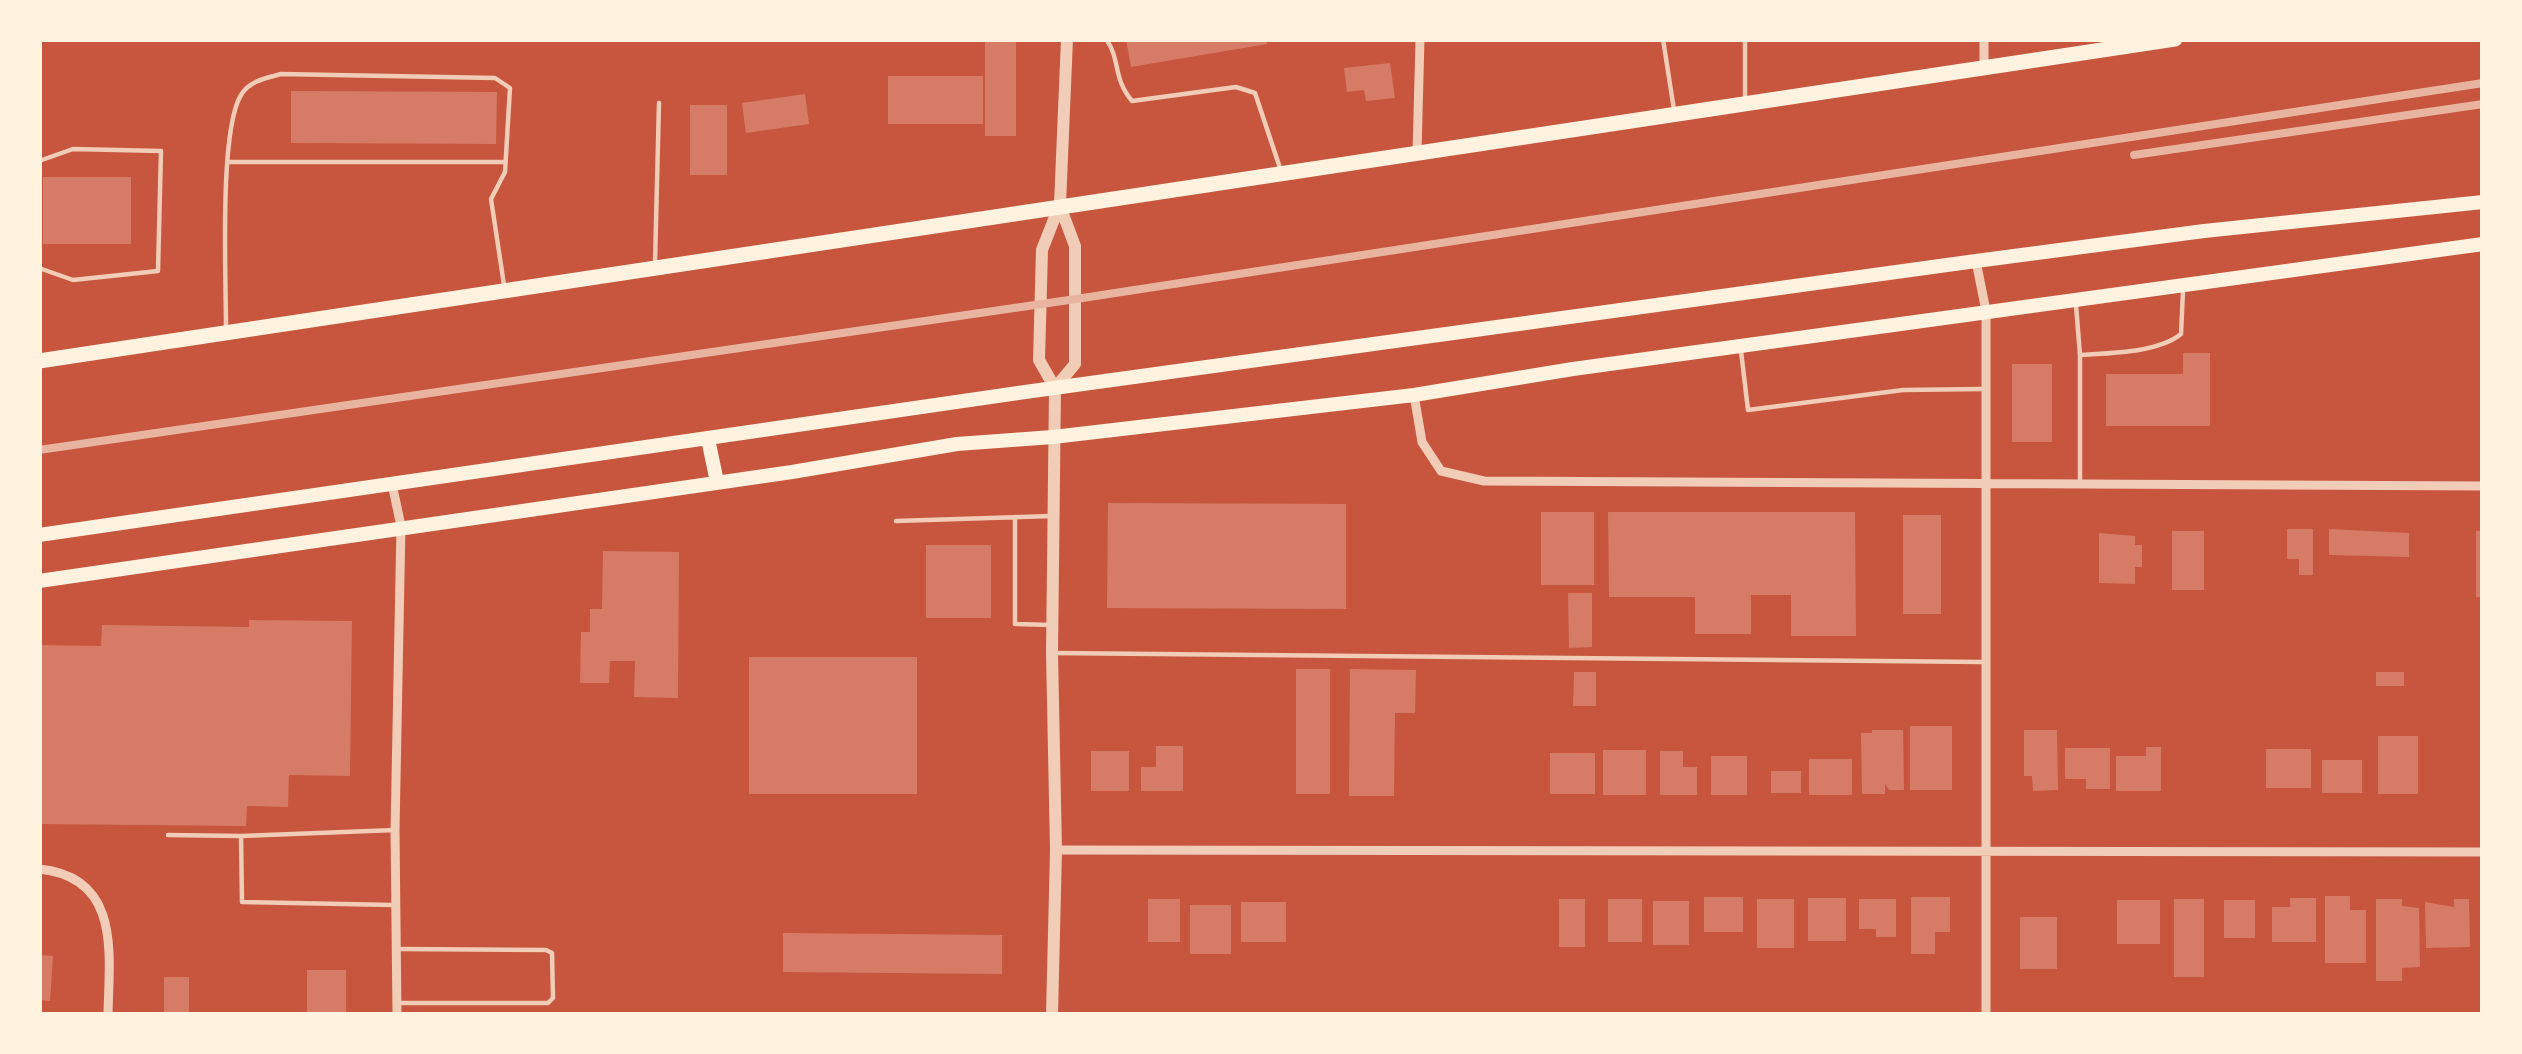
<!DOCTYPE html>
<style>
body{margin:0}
#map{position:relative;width:2522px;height:1054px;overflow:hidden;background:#c8553d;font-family:Roboto,sans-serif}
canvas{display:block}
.frame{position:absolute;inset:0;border:42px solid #fff3e0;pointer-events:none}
</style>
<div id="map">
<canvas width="2522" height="1054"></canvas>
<div class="frame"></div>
</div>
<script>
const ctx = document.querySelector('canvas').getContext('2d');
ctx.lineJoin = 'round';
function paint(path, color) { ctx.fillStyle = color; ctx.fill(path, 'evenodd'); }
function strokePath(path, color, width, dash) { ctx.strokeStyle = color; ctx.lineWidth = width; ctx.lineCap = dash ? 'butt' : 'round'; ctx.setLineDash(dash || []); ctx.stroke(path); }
const building = new Path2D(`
 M985,39H1016V136H985Z
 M1126,39H1266L1267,44L1131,67Z
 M1390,63L1395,98L1366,101L1364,90L1347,92L1344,68Z
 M888,76H983V124H888Z
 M291,91L497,92L496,144L291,143Z
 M805,94L809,124L746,133L742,103Z
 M690,105H727V175H690Z
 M43,177H131V244H43Z
 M2183,353H2210V426H2106V374H2183Z
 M2012,364H2052V442H2012Z
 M1108,503L1346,504V609L1107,608Z
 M1541,512H1594V585H1541Z
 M1608,512H1855L1856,636H1791V595H1751V634H1695V597H1609Z
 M1903,515H1941V614H1903Z
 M2287,529H2313V575H2299V559H2287Z
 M2329,529L2409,533V557L2329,555Z
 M2172,531H2204V590H2172Z
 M2476,531H2483V597H2476Z
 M2099,533L2135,536V545H2142V567H2135V584L2099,583Z
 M926,545H991V618H926Z
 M603,551L679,552L678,698L634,697L635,661H610L609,683H580L581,632H590V609H602Z
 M1568,593H1592V647L1569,648Z
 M249,620L352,621L350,776L289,775L288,807L247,806L246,826L39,824V645L101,646L102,625L249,627Z
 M749,657H917V794H749Z
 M1296,669H1330V794H1296Z
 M1350,669L1416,670L1415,713H1395L1394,796H1349Z
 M1574,672H1596V706H1573Z
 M2376,672H2404V686H2376Z
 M1910,726H1952V790H1910Z
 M1872,730H1903L1904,790H1889L1885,784V794H1862L1861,733H1872Z
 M2024,730H2057L2058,790L2033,791L2032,776H2024Z
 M2378,736H2418V794H2378Z
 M1156,746H1183V791H1141V767H1156Z
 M2146,747H2161V791H2116V756H2146Z
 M2065,748H2110V789H2086V779H2065Z
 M2266,749H2311V788H2266Z
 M1603,750H1646V795H1603Z
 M1091,751H1129V791H1091Z
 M1660,751H1683V767H1697V795H1660Z
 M1550,753H1595V794H1550Z
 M1711,756H1747V795H1711Z
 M1809,759H1852V795H1809Z
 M2322,760H2362V793H2322Z
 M1771,771H1801V793H1771Z
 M2325,896H2350V910H2366V963H2325Z
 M1704,897H1743V932H1704Z
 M1911,897H1950V932H1935V954H1911Z
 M1808,898H1846V941H1808Z
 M2290,898H2316V942H2272V907H2290Z
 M1148,899H1180V942H1148Z
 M1559,899H1585V947H1559Z
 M1608,899H1642V942H1608Z
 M1757,899H1794V948H1757Z
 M1859,899H1896V937H1876V929H1859Z
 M2174,899H2204V977H2174Z
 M2376,899H2402V906L2419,908L2420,967L2402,968V981H2376Z
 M2454,899H2469L2470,947L2426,948L2425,902L2454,907Z
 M2117,900H2160V944H2117Z
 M2224,900H2255V938H2224Z
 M1653,901H1689V945H1653Z
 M1241,902H1286V942H1241Z
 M1190,905H1231V954H1190Z
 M2020,917H2057V969H2020Z
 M783,933L1002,935V974L783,972Z
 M39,955L53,956L50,1001L39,1000Z
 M307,970H346V1015H307Z
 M164,977H189V1015H164Z`);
const service = new Path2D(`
 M1106,39C1121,60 1112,77 1132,101L1236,87L1255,93L1280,168
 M1663,39L1674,110
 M1745,99V39
 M39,161L73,149L161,151L158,271L73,280L39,268
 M227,162H504
 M655,263L659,103
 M2076,305L2080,355C2109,353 2158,353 2181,334L2183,291
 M226,327C226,279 219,131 241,95C249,81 266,78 281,74L495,78L510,88L505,172L491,199L504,285
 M1741,351L1748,410L1903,390L1982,389
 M2080,355V481
 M1015,517V624L1052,625
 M896,521L1052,516
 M1052,653L1983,662
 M168,835L241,836
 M393,905L242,902L241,836L395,830
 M398,949L546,950L552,953L553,998L548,1003H400`);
const minor = new Path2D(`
 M1984,39V68
 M1417,153L1420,39
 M1976,261L1986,311V1015
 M1414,395L1422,442L1441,471L1484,481L2483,486
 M392,484L401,526L395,830L397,1015
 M1056,850L2483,852
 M39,869C122,877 109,955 108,1015`);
const tertiary = new Path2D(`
 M1055,388L1075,364V246L1060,206
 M1052,1015L1056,850L1052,653L1055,388L1039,360L1042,250L1060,204L1067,39`);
const secondary = new Path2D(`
 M708,439L717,482
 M39,535L1025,392L1976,261L2204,231L2483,202
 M39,581L792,472L957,444L1053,437L1414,395L1573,369L2483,244`);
const primary = new Path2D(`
 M39,361L2175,39`);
const rail = new Path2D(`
 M2134,155L2483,104
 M39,450L1076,299L2483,83`);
paint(building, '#d67c66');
strokePath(service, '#f1ccb7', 4.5);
strokePath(minor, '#f1ccb7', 9);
strokePath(tertiary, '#f1ccb7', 12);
strokePath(secondary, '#fff3e0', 14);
strokePath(primary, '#fff3e0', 15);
strokePath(rail, '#e9b49f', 8);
</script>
